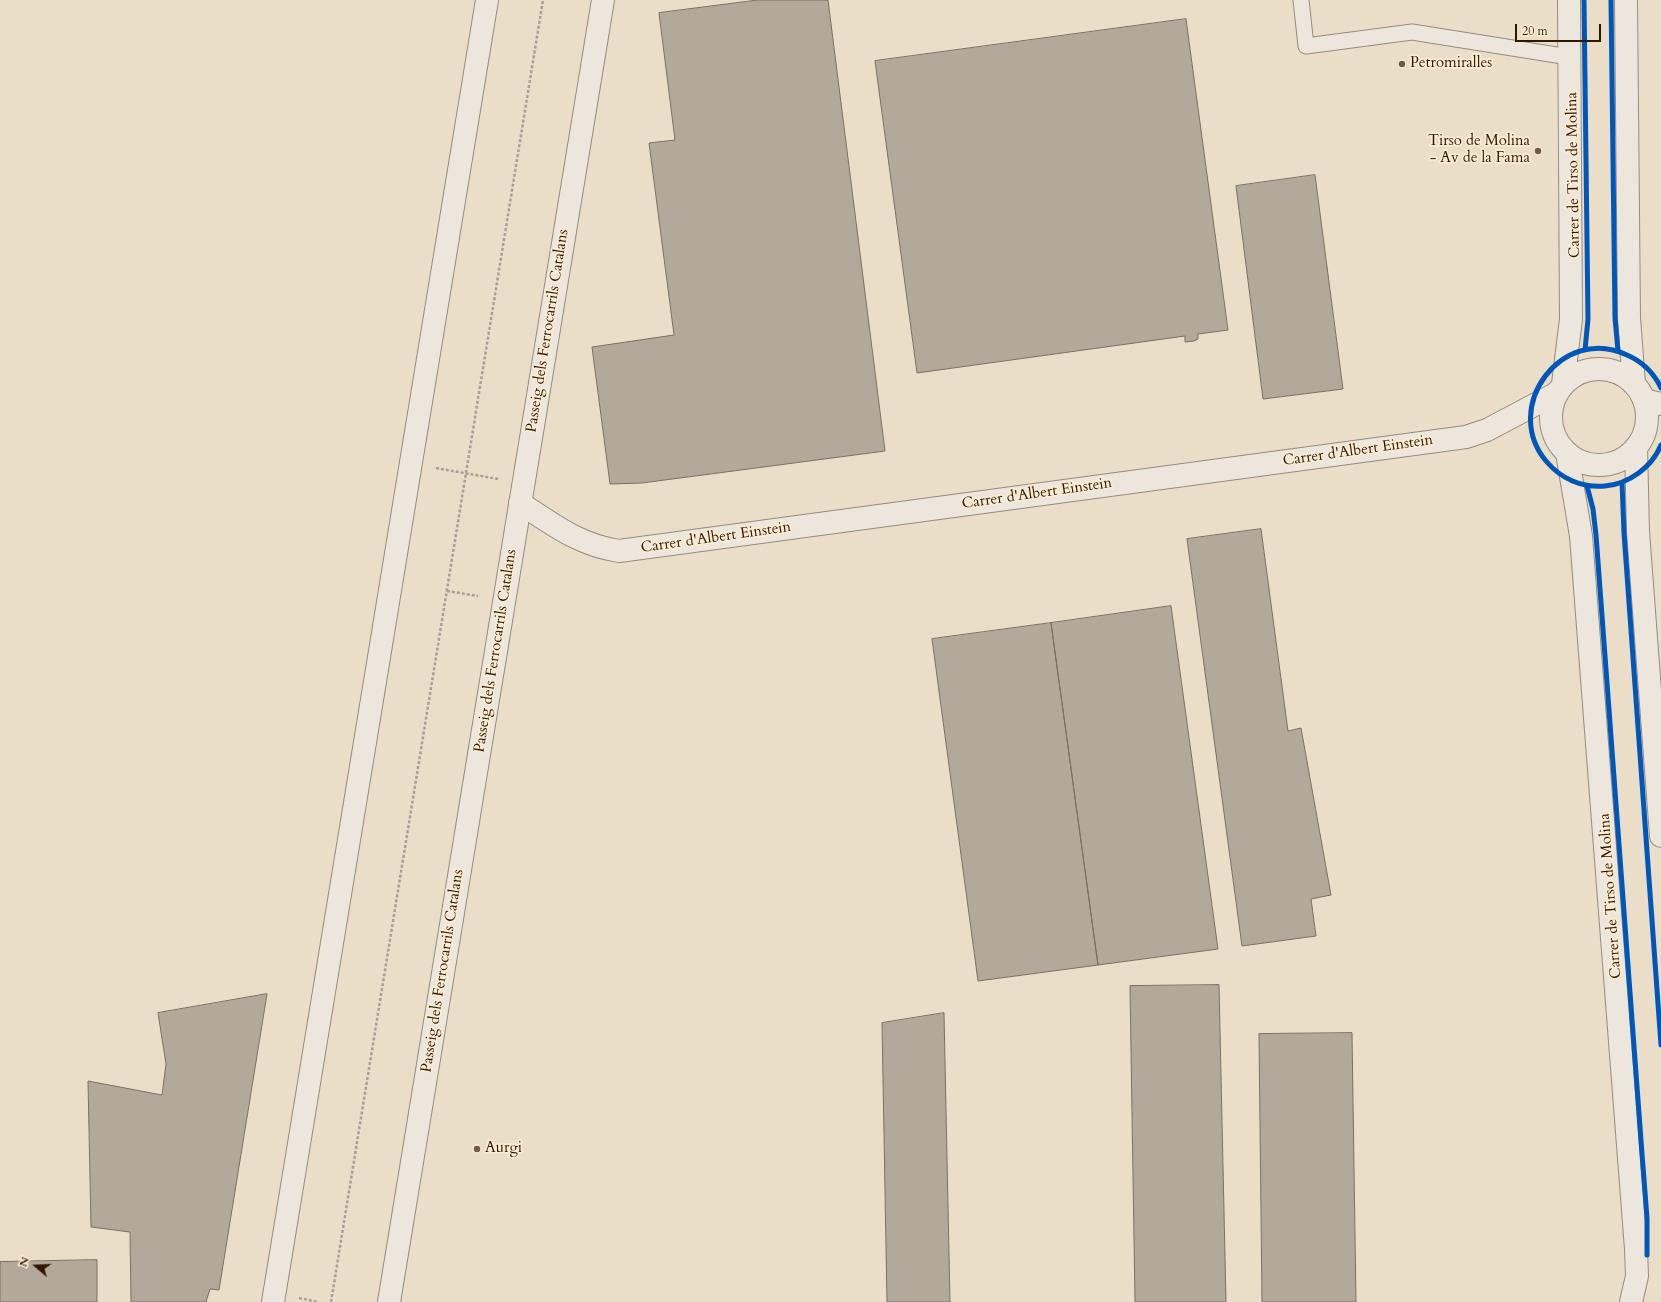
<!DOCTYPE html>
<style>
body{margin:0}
#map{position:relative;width:1661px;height:1302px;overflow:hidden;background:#eadec9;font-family:Cardo,serif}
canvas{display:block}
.north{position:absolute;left:16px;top:1246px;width:40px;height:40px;-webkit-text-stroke:3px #faecd3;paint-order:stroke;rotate:289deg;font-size:11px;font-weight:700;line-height:16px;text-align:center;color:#301700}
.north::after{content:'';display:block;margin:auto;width:14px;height:18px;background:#301700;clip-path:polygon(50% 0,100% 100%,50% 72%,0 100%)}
.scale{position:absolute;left:1515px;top:24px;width:86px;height:18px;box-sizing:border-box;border:2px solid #301700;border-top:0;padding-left:5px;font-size:12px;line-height:14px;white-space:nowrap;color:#301700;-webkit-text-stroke:3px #faecd3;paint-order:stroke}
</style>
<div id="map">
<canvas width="1661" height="1302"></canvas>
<div class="north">N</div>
<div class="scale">20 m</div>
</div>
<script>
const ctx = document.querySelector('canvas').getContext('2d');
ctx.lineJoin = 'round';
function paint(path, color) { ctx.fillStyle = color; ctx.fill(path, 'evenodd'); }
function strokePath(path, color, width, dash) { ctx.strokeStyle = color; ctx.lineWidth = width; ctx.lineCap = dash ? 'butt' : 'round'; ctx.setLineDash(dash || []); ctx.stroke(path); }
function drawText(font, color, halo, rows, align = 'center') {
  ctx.font = font + ' Cardo,serif'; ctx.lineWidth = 3.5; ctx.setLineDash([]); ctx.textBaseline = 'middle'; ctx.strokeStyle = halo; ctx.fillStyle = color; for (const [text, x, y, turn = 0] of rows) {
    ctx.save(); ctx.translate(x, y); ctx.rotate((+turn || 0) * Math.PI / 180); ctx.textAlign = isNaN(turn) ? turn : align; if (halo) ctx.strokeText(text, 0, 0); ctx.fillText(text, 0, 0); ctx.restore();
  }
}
const building = new Path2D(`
 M758,0H828L885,451L642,483L610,484L592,347L674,335L649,143L675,140L659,13Z
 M1186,19L1228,330L1198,334V339L1194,341L1185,342V336L917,373L875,61Z
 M1315,175L1343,389L1263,399L1236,186Z
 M1261,529L1288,731L1301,728L1331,895L1311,899L1316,936L1242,946L1187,539Z
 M1171,606L1218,949L1098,965L1051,623Z
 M1051,623L1098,965L978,981L932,639Z
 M1219,985L1226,1302H1135L1130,986Z
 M267,994L219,1290L210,1289L206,1302H131L130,1232L91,1227L88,1081L162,1095L166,1064L158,1013Z
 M944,1013L950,1302H887L882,1023Z
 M1352,1033L1356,1302H1262L1259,1034Z
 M97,1260V1302H0V1262Z`);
const path = new Path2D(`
 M436,468L498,479
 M447,591L478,596
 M299,1298L318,1302
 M331,1302L543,0`);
const service = new Path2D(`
 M1301,0L1306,46L1412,32L1569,57`);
const minor = new Path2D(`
 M1644,400L1661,404
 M520,503C552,524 579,545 619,551L1466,437L1487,430L1557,393`);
const tertiary = new Path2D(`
 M1626,0L1629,318L1634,384
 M1551 417a48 48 0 1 1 96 0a48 48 0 1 1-96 0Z
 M1563,384L1571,319L1569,0
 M1636,447L1638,532L1661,836
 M1567,453L1581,536L1636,1249L1637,1276L1631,1302
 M273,1302L487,0
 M389,1302L603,0`);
const cycleway = new Path2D(`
 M1584,0L1588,319L1585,350
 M1611,0L1615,318L1618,351
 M1661,388C1654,373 1643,362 1627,355C1562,324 1501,407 1546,461C1561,479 1582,488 1605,486C1629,484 1652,467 1661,445
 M1622,482L1624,533L1661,1045
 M1587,486L1593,509L1596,535L1642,1154L1647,1218V1255`);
const markers = [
 [1402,64,4,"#715d46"],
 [1538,151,4,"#715d46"],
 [477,1149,4,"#715d46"]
];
const poiNames = [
 ["Petromiralles",1410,64],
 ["Tirso de Molina",1530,142,"right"],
 ["- Av de la Fama",1530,159,"right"],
 ["Aurgi",485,1149]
];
const streetNames = [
 ["Carrer de Tirso de Molina",1574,175,-91],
 ["Passeig dels Ferrocarrils Catalans",548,331,-81],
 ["Carrer d'Albert Einstein",1358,451,-8],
 ["Carrer d'Albert Einstein",1037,494,-8],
 ["Carrer d'Albert Einstein",716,538,-8],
 ["Passeig dels Ferrocarrils Catalans",496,651,-81],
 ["Carrer de Tirso de Molina",1611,896,-94],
 ["Passeig dels Ferrocarrils Catalans",443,971,-81]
];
paint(building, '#b3a99a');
strokePath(building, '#7b7163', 1);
strokePath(service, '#968c7e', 17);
strokePath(minor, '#968c7e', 24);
strokePath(tertiary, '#968c7e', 24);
strokePath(path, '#a7a096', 2.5, [3, 2]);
strokePath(service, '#ede6dd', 15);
strokePath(minor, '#ede6dd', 22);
strokePath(tertiary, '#ede6dd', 22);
strokePath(cycleway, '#0057b8', 5);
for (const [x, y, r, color] of markers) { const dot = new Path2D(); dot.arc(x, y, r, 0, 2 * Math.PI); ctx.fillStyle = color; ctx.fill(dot); strokePath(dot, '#faecd3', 1.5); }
drawText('15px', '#301700', '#faecd3', poiNames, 'left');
drawText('15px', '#301700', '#faecd3', streetNames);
</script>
